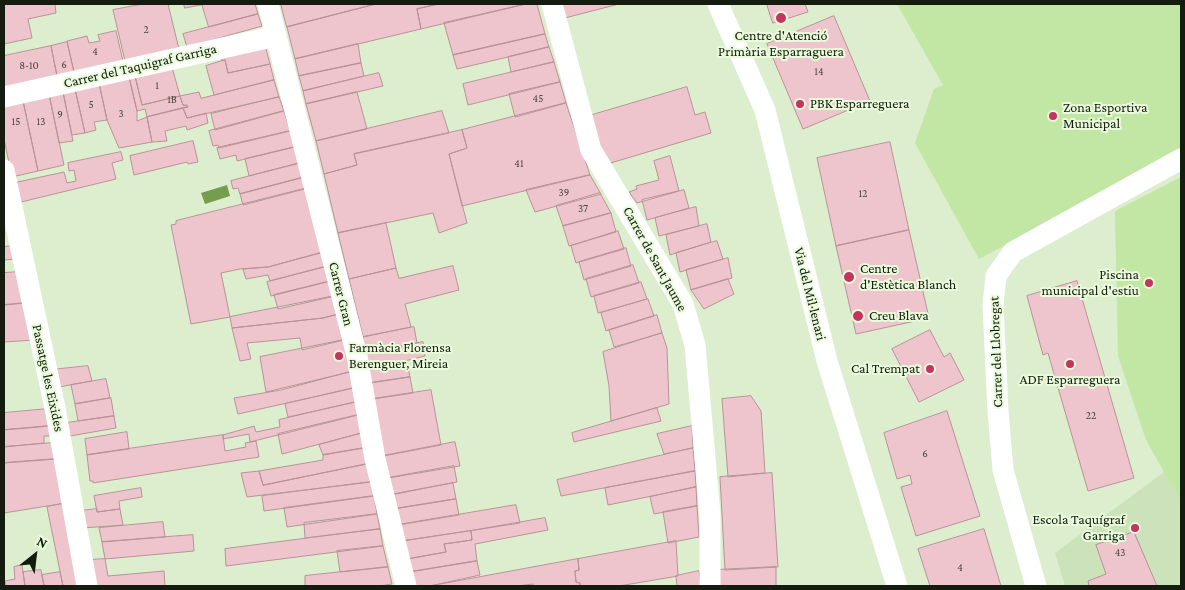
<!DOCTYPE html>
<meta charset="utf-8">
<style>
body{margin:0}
#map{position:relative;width:1185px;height:590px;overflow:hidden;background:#dceecd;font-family:"Crimson Pro",serif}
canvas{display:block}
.frame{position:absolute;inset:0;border:5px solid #141b0f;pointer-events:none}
.north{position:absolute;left:10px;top:530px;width:50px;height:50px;-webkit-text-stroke:4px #e9fbdb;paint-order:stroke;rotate:29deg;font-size:14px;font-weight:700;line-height:20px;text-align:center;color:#141b0f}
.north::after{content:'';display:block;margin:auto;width:18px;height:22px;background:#141b0f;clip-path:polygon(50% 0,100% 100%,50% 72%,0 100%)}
</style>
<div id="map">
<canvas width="1185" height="590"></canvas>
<div class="frame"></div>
<div class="north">N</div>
</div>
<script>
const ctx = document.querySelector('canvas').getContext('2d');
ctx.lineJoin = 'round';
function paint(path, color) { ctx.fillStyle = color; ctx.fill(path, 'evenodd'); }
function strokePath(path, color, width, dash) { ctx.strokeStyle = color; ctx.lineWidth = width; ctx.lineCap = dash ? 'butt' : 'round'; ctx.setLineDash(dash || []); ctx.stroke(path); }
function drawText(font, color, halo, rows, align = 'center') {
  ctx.font = font + ' "Crimson Pro",serif'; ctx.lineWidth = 4; ctx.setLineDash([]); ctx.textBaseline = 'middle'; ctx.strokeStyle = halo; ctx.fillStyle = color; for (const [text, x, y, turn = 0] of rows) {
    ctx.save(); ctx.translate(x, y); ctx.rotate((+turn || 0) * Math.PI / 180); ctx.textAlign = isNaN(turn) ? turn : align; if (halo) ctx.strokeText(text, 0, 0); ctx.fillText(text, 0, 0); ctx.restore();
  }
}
const built = new Path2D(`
 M1164,472L1181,502V586H1065L1055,553Z`);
const green = new Path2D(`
 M897,4H1181V152L979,259L915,143L934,89L943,85Z
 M1181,177V502L1146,440L1118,356L1115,211Z`);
const water = new Path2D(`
 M227,185L230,196L205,204L201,193Z`);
const building = new Path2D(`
 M6,4H55L56,13L28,19L32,38L4,44V5Z
 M143,4H168L179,49L125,61L113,10Z
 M184,4H206L185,8Z
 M202,4H255L258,14L209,27Z
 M281,4H376L287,27Z
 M376,4H439L417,9L421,29L295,59L287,27Z
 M439,4H526L421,29L417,9Z
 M526,4H537L545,34L453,55L444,23Z
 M557,4H619L561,19Z
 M767,4H805L808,12L773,23Z
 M258,14L262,26L187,47L183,34Z
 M834,16L870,101L803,129L767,44Z
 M116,31L123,61L74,72L67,41L87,36L89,43L100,41L98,35Z
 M545,34L549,47L508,57L457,69L453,55Z
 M67,42L74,72L57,76L51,46Z
 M358,44L361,63L299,76L295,59Z
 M265,45L270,64L228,73L225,60L222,61L221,55Z
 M51,46L57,76L4,88V56Z
 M549,47L554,62L511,72L508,57Z
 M225,60L228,73L270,64L274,80L214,95L206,66Z
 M554,62L560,82L468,105L463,84Z
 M361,63L364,76L303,91L299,76Z
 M172,67L180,96L142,105L135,76Z
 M379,73L383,86L306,104L303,91Z
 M135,76L142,105L180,96L183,105L188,107L147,117L145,109L137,111L129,77Z
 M129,77L137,111V121L147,117L152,142L119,148L107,120L99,83Z
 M274,80L279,97L187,118L183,108L188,107L187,105H183L180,96L199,92L201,98Z
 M560,82L566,103L515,117L509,94Z
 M99,83L107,120L94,122L96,130L85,133L75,89Z
 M687,87L695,115L705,112L711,133L604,165L589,116Z
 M75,89L85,133L72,135L63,92Z
 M63,92L73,141L59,143L49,94Z
 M357,92L367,129L316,141L306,104Z
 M49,94L64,165L38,171L23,101Z
 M279,97L284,111L215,130L211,114Z
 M23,101L38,171L12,177L4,139V105Z
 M566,103L590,175L462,206L449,154L467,148L462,130Z
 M183,108L187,118L206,113L208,123L187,130L186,126L165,131L167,141L152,142L147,117Z
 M284,111L290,131L219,148L218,145L213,146L209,131Z
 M442,111L449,133L354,154L357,165L324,174L316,141Z
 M462,130L467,148L449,154L467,223L439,233L433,213L338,233L324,174L357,165L354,154Z
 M290,131L295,147L237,161L236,155L220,159L217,148Z
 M193,141L198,162L188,164L187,162L134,175L130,156Z
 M890,142L909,230L836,246L817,158Z
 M295,147L300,163L249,176L245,159Z
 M121,152L123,160L112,163L116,179L17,203L13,183L64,172L67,183L76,181L74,170L69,171L68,163Z
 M670,156L679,191L637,203L629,192L637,189L636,186L659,180L654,161Z
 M300,163L305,177L240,194L238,188L233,189L231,181Z
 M590,175L601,194L535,212L526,190Z
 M305,177L308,188L243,205L240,194Z
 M308,188L324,252L268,267L240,269L221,273L230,317L191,324L171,225L176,224V221Z
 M684,190L689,208L647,220L642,200Z
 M600,193L611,213L563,226L556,206Z
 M696,207L699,226L659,236L655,218Z
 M611,213L616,232L569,246L563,226Z
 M386,223L396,268L349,279L338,233Z
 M707,224L711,242L670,255L666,235Z
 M909,230L929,318L856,334L836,246Z
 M618,231L624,249L576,263L571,246Z
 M717,241L723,259L680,272L676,253Z
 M13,246L16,259L4,260V247Z
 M626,248L631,266L584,280L579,262Z
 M324,252L328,266L270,281L268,275L246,279L243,269L268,267Z
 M728,258L732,278L691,290L686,270Z
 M633,265L639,283L591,297L586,279Z
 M328,266L331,281L271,296L267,282Z
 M453,266L459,290L405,304L411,327L363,337L349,279L396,268L399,278Z
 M19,272L26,303L4,305V273Z
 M728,279L734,294L704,309L691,290Z
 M331,281L335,296L278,309L274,295Z
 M1077,281L1134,478L1088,491L1048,353L1043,355L1027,296Z
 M641,282L647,299L598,313L594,296Z
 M335,296L339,314L323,318L232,328L230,317Z
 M648,299L654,316L606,331L601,313Z
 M26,303L34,340L4,342V305Z
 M339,314L344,340L302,350L300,338L247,343L251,359L240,361L232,328L323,318Z
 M657,315L662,333L614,347L609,330Z
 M414,327L417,343L364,354L363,337Z
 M930,330L944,357L950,353L964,380L919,402L892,349Z
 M662,333L667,348L669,404L611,421L609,386L603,352Z
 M344,340L350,372L266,392L260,357Z
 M423,342L425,356L368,370L364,354Z
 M407,361L410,377L370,383L368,370Z
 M88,366L92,381L53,388L51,370Z
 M350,372L354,388L238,414L234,398L281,390Z
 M410,377L413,393L373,399L370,383Z
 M106,379L110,398L75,404L71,385Z
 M354,388L356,402L288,417L285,404Z
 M431,390L441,445L383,456L373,399Z
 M751,396L761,411L765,473L728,477L722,399Z
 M111,398L114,416L78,421L75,404Z
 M356,402L358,415L250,442L249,434L223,439V435L254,426L256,432L280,427L279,420Z
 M657,408L661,421L574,442L572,433Z
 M47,409L50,426L4,430V413Z
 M947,411L980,516L916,536L901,487L912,484L910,475L897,479L884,433Z
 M358,415L362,433L282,454L278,434Z
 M114,416L116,428L70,436L67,423Z
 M50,426L52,436H44V443L4,447V430Z
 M692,426L693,448L664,454L657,434Z
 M127,432L129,449L87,455L85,439Z
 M362,433L364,448L323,455L319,445Z
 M223,435L225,451L246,447L245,443L256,441L259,457L93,483V481H90L87,455Z
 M455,442L460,466L388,478L383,456Z
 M53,443L56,459L4,463V447Z
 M364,448L367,464L263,485L259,471L323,460V455Z
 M693,448L695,471L561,496L557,480Z
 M56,459L66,503L4,513V463Z
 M367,464L371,482L247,497L241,473L259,471L263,485Z
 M454,466L457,482L390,495L388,478Z
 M695,471L696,487L608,505L605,488Z
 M772,473L778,567L725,570L720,477Z
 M371,482L374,496L264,511L262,496Z
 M453,483L456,499L394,509L390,495Z
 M696,487L697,506L654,514L650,497Z
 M141,488L142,497L119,501L120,509L97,512L94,496Z
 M374,496L377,514L287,527L284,508Z
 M456,499L459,515L398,525L394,509Z
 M66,503L82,586H63L47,507Z
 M516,505L520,523L403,541L398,525Z
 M697,506L699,537L668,543L663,512Z
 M97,509V512L120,509L123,525L83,528L80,511Z
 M377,514L380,529L305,538L304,523Z
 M545,518L548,530L475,544L477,561L410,572L407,559L446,552L444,544L472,540L471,531Z
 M163,522L165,537L102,542L99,528Z
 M380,529L383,546L226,566L225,549Z
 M984,529L1001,586H930L918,549Z
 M471,531L472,540L444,544L446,552L407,559L403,541Z
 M1134,532L1157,586H1089L1088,581L1106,574L1096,545Z
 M193,535L194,551L105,559L102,542Z
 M676,541L678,576L619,586H580V583L576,582L575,571L579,570L578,559Z
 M383,546L388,567L340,572L337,551Z
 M105,559L108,576L164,571L165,586H93L89,560Z
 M578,559L579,570L575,571L576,582L580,583V586H533V584L517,586H430Z
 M477,561L480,575L430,586H414L410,572Z
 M22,565L25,586H6L5,581L15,579L14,567Z
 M388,567L392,584L379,586H305V576Z
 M776,567V586H717L716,570Z
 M41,570L44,586H25L23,572Z
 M699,571L701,586H677L676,576Z
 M60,572L63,586H44L42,575Z`);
const street = new Path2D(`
 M268,4L357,356L375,459L406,586
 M552,4L591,150L683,304L695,345L710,514V586
 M718,4L765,110L827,361L897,586
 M4,97L276,36
 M4,170L55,408L87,586
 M1036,586L1003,470L998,411L993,305L996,276L1013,252L1181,159`);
const markers = [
 [781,18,6,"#c3345f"],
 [800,104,5,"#c3345f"],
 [1053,116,5,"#c3345f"],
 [849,277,6,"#c3345f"],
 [1149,283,5,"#c3345f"],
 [858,316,6,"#c3345f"],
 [339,356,5,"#c3345f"],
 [1070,364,5,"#c3345f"],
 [930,369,5,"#c3345f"],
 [1135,528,5,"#c3345f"]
];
const numberNames = [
 ["2",146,30],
 ["4",95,52],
 ["6",64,65],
 ["8-10",29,66],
 ["14",819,72],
 ["1",157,86],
 ["45",538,99],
 ["1B",172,100],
 ["5",91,105],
 ["3",121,114],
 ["9",60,115],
 ["15",16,122],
 ["13",41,122],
 ["41",519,164],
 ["39",564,193],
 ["12",863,194],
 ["37",583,209],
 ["22",1091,416],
 ["6",925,454],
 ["43",1120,553],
 ["4",960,568]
];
const poiNames = [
 ["Centre d'Atenció",781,36,"center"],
 ["Primària Esparraguera",781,52,"center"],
 ["PBK Esparreguera",810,104],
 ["Zona Esportiva",1063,108],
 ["Municipal",1063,124],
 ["Centre",860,269],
 ["d'Estètica Blanch",860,285],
 ["Piscina",1139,275,"right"],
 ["municipal d'estiu",1139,291,"right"],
 ["Creu Blava",869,316],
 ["Farmàcia Florensa",349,348],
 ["Berenguer, Mireia",349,364],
 ["Cal Trempat",920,369,"right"],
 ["ADF Esparreguera",1070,380,"center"],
 ["Escola Taquígraf",1125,520,"right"],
 ["Garriga",1125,536,"right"]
];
const streetNames = [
 ["Carrer del Taquigraf Garriga",140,66,-13],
 ["Carrer de Sant Jaume",655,259,61],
 ["Carrer Gran",341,294,76],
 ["Via del Mil·lenari",810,294,76],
 ["Carrer del Llobregat",996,352,-92],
 ["Passatge les Eixides",48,378,78]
];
paint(built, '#cce2bb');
paint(green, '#c2e6a4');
paint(water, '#759d4e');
paint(building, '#eec5cc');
strokePath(building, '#b89298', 1);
strokePath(street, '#fff', 21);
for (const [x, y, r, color] of markers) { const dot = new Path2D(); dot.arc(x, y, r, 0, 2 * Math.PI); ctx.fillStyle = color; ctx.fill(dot); strokePath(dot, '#e9fbdb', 2); }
drawText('11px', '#4a463e', null, numberNames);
drawText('14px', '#141b0f', '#e9fbdb', poiNames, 'left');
drawText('14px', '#141b0f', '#e9fbdb', streetNames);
</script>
